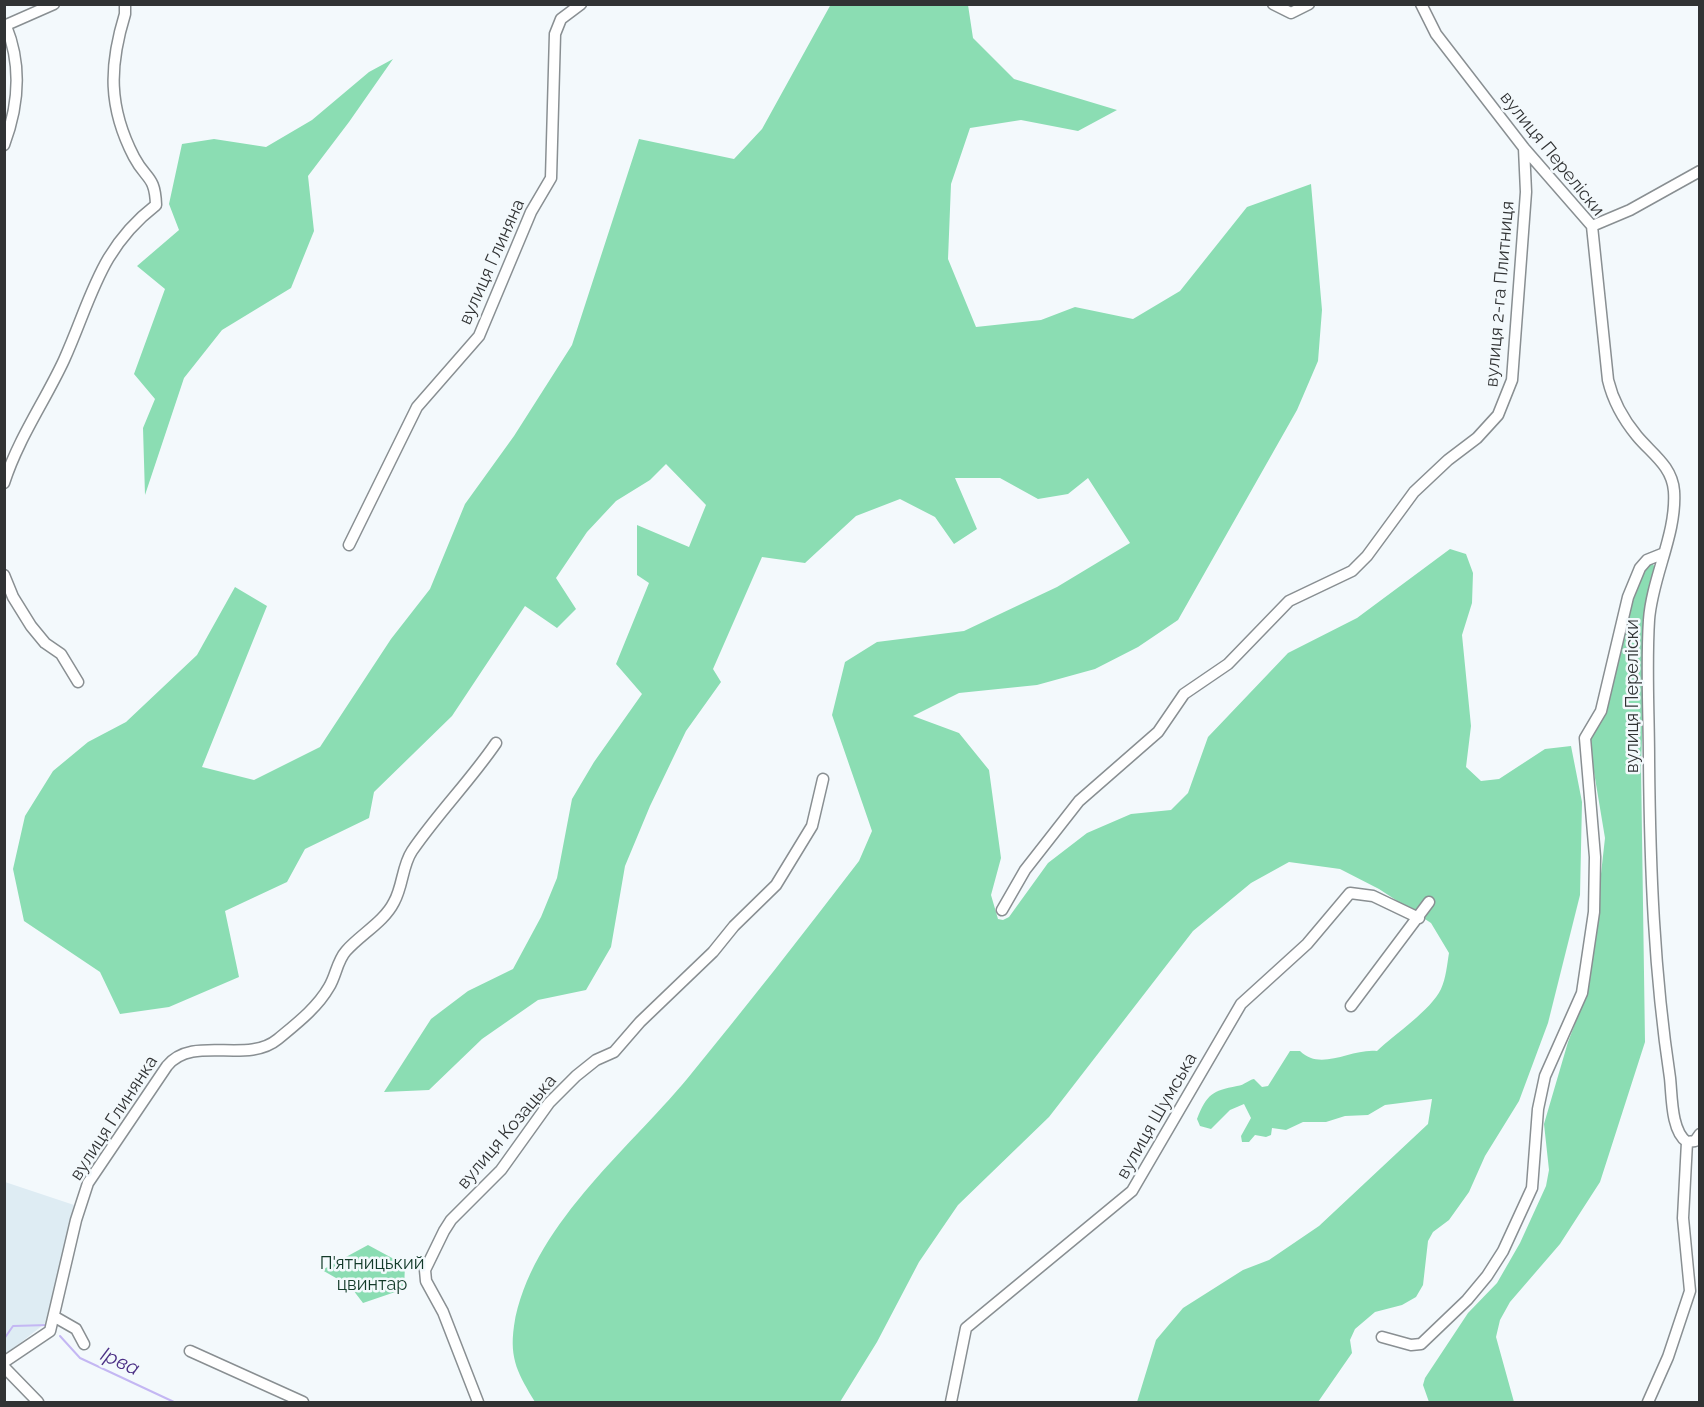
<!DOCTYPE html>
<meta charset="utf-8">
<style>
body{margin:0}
#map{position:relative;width:1704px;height:1407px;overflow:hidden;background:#f3f9fc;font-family:Raleway,sans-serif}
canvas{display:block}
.frame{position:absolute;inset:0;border:6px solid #313334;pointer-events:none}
</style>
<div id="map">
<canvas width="1704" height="1407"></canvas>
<div class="frame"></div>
</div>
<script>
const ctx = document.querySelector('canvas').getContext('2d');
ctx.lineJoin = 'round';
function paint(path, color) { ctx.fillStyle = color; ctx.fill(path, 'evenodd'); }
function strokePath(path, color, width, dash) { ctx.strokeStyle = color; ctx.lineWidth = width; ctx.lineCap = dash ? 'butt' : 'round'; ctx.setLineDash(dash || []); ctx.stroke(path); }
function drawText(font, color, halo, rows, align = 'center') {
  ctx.font = font + ' Raleway,sans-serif'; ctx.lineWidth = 5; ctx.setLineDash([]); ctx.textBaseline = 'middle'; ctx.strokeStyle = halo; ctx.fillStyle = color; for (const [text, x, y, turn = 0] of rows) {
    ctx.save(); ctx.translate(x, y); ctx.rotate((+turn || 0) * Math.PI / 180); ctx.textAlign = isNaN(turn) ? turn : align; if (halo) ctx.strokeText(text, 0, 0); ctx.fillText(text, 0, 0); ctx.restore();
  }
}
const built = new Path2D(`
 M5,1182L74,1205L48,1321L5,1355Z`);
const green = new Path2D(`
 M831,4L968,5L973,38L1014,79L1117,110L1078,131L1021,120L970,128L951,184L948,259L976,327L1041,320L1075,307L1133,319L1180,291L1247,207L1311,184L1322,310L1318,361L1297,410L1178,620L1138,647L1095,669L1037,685L959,693L913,716L959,733L989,770L1001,858L991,895L998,919L1003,920L1009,917L1048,863L1087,833L1131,814L1171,810L1188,793L1208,737L1288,653L1357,618L1450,549L1466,554L1473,573L1472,603L1462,635L1471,726L1466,767L1481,781L1499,779L1545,749L1571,746L1582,802L1580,895L1548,1023L1519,1101L1485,1156L1469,1192L1449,1220L1433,1232L1428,1241L1423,1285L1416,1297L1402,1305L1375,1312L1355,1329L1350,1340L1352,1353L1318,1402H1137L1156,1340L1183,1308L1243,1270L1269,1260L1319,1226L1428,1124L1432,1099L1385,1105L1368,1115L1345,1116L1326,1122H1303L1286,1130L1272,1128L1271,1135L1266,1137L1255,1135L1249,1142H1242L1241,1136L1251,1118L1244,1104L1230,1110L1211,1129L1200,1126L1197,1119C1207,1094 1212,1091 1237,1086C1245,1085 1248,1080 1254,1079L1262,1087L1268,1086L1290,1051H1300C1321,1072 1351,1048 1377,1051C1395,1034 1431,1010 1441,989C1446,978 1447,965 1449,953L1431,923L1379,889L1340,869L1289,862L1251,883L1193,931L1049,1117L958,1205L919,1262L877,1342L840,1402H535C519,1375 509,1360 514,1326C530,1228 627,1151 687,1079C746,1007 803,934 859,861L872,831L832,715L845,662L877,642L964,631L1057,587L1130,543L1088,478L1068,494L1038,499L1000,478H955L977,529L954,544L935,517L900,499L856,516L805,563L762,557L713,669L721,682L686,731L650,806L625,866L611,947L586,990L538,1000L482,1039L429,1090L384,1092L431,1019L468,991L513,969L541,917L557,878L572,799L594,762L642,694L616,664L649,583L637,575V525L689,547L706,505L666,464L650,480L616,501L587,532L556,578L576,609L557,628L525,606L452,716L374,792L369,818L305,849L287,882L225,911L239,977L169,1007L120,1014L100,972L24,921L13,869L25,816L53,771L88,742L126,722L197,655L235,587L267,606L202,767L254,780L320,747L391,639L430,589L465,504L514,436L572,345L639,139L734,159L762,129Z
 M393,59L349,122L308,176L314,231L291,288L222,330L184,378L145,495L143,428L155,399L134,374L165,289L137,266L179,230L169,204L182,144L214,139L266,147L312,120L369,72Z
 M1651,561L1656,569L1647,611L1641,766L1645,1042L1600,1182L1560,1244L1510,1302L1500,1320L1496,1337L1514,1402H1429L1423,1385L1425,1378L1468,1313L1497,1283L1520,1243L1546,1186L1549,1170L1544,1124L1568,1042L1588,990L1605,838L1589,742L1640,571Z
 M368,1245L405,1265L404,1289L363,1303L350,1286L322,1270Z`);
const stream = new Path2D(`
 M60,1336L80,1358L174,1402
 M4,1339L13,1326L48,1325`);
const minor = new Path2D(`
 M1273,4L1291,13L1309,4
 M1421,4L1436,34L1524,148L1592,226L1608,380C1613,401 1623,419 1637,436C1652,454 1672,466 1674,491C1677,534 1652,577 1649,620C1646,667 1649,714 1649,761C1650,868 1654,972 1670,1078C1672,1096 1671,1131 1687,1142
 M4,26L54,4
 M4,145C19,105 22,65 6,26
 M1592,226L1630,210L1700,171
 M4,483C18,439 45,401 64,360C92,298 99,249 156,205C155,175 146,180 134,157C108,107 109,66 125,14V4
 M349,545L417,407L479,336L531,212L551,178L555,34L561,19L581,4
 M4,575L13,597L31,626L45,643L61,654L78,682
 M1002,910L1025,870L1079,801L1158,732L1184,694L1228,664L1289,601L1352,571L1367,556L1414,492L1448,460L1477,438L1498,415L1512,380L1526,192L1524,148
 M1351,1006L1429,902
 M1687,1142L1695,1141L1700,1134
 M55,1317L76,1329L84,1344
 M1382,1337L1411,1345L1421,1344L1467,1300L1487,1276L1503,1251L1532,1188L1538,1109L1545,1076L1582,993L1594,912L1595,857L1585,738L1601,711L1628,597L1640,568L1647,560L1662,554
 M190,1351L303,1402
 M4,1362L50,1331L76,1220L88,1183L167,1066C193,1034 247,1065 278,1039C296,1024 317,1008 329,987C336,976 337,961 346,951C361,934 384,922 394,902C403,886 402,866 412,851C438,813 470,781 496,743
 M4,1367L38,1402
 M478,1402L443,1312L426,1281L425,1270L444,1231L451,1220L501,1170L549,1103L576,1076L596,1060L614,1052L640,1022L713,952L734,926L776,885L812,826L823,779
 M951,1402L966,1328L1132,1191L1241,1004L1307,944L1350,893L1373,896L1419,918
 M1648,1402L1668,1357L1690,1291L1683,1218L1687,1142`);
const streetNames = [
 ["вулиця Переліски",1552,154,51],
 ["вулиця Глиняна",492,262,-66],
 ["вулиця 2-га Плитниця",1500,294,-85],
 ["вулиця Переліски",1633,696,-90],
 ["вулиця Шумська",1157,1116,-60],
 ["вулиця Глинянка",114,1118,-57],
 ["вулиця Козацька",507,1132,-50]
];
const parkNames = [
 ["П'ятницький",372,1264],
 ["цвинтар",372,1285]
];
const waterNames = [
 ["Ірва",120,1362,25]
];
paint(built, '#deecf3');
paint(green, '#8bddb3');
strokePath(stream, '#c4b7f3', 2);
strokePath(minor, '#898f92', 13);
strokePath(minor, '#fff', 10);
drawText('18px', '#313334', '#f3f9fc', streetNames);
drawText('18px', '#133a29', '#f3f9fc', parkNames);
drawText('italic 20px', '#4c3085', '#f3f9fc', waterNames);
</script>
